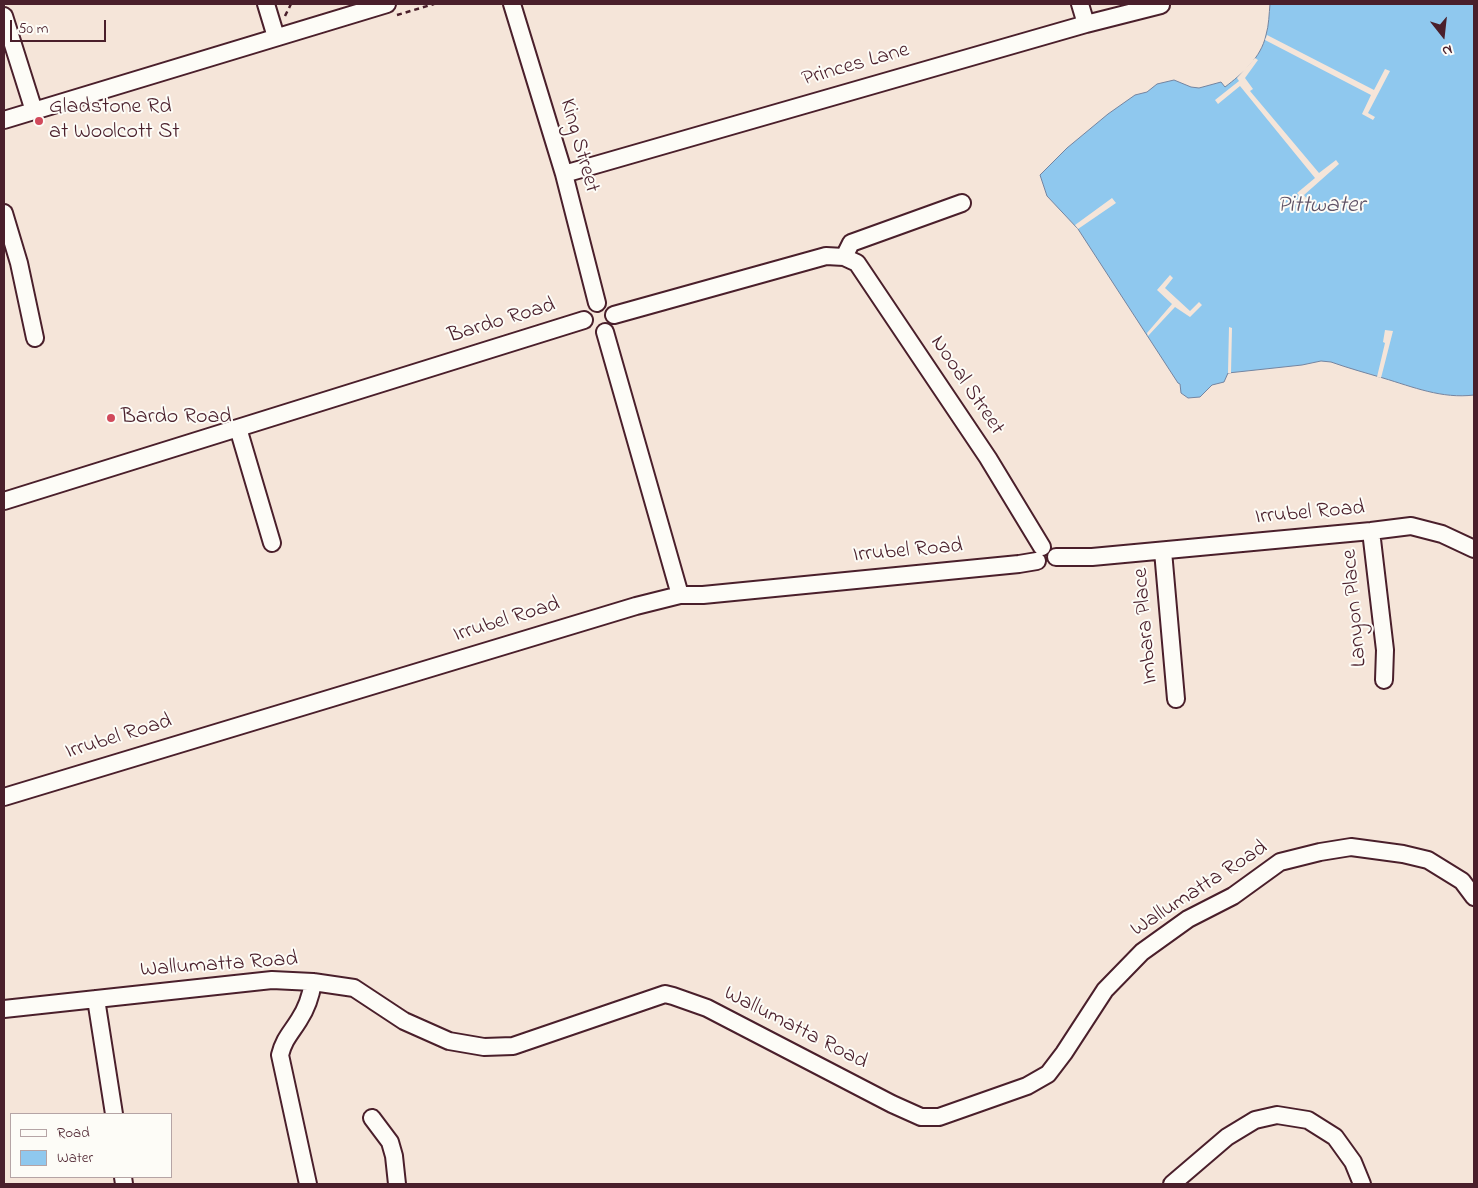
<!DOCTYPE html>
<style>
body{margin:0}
#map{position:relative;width:1478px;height:1188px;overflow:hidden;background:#f5e5d9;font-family:"Indie Flower",sans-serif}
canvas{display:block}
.frame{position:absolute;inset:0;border:5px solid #4a1f2b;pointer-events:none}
.legend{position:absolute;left:10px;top:1113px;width:162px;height:65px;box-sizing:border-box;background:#fdfcf7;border:1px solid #b5a4a5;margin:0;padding:6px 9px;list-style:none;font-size:15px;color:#4a1f2b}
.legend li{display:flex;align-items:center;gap:10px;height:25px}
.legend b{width:25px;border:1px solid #b5a4a5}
.north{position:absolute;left:1418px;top:10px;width:50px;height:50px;-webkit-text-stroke:4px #fdfcf7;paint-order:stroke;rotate:164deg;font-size:14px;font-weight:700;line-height:20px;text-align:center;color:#4a1f2b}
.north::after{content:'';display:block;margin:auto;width:18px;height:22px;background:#4a1f2b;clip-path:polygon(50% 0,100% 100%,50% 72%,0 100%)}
.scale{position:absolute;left:10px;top:20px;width:96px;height:22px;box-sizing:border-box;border:2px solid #4a1f2b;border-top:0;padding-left:6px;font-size:15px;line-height:18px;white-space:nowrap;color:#4a1f2b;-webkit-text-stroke:4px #fdfcf7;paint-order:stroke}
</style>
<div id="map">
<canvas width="1478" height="1188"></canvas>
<div class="frame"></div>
<ul class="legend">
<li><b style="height:6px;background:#fdfcf7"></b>Road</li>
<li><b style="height:14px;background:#8fc8ee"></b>Water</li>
</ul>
<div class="north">N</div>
<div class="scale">50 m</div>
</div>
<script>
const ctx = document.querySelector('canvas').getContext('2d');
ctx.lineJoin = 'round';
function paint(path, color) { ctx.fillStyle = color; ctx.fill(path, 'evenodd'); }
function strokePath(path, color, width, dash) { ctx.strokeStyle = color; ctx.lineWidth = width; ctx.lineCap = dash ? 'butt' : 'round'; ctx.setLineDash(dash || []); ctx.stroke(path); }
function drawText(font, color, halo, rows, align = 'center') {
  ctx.font = font + ' "Indie Flower",sans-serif'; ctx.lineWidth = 4; ctx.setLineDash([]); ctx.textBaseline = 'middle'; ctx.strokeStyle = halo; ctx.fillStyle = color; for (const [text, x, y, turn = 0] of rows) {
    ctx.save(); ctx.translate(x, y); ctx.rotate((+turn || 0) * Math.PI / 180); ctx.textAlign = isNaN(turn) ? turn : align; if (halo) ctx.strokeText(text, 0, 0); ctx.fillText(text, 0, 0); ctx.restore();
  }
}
const water = new Path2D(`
 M1270,4H1474V395C1442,399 1413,387 1383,378C1366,373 1348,368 1331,362L1321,361L1302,365L1228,373L1224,382L1212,385L1200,397L1188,398L1181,393L1180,384L1178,383L1078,229L1047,196L1040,175L1067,148L1108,114L1135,95L1147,92L1157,84L1174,80L1191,87L1199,88L1221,82L1225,87C1242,74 1261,58 1266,35C1269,25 1269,14 1270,4Z`);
const pier = new Path2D(`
 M1267,35L1374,90L1385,69L1390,71L1368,113L1375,117L1373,120L1362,114L1371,95L1265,40Z
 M1255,58L1258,60L1245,78L1253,89L1250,91L1319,173L1336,160L1339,164L1304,195L1307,199L1304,201L1297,193L1315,178L1240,86L1218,104L1215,100L1239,81L1237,78Z
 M1112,198L1116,203L1078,229L1075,225Z
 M1170,275L1173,278L1165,288L1190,311L1199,302L1202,305L1190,317L1175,307L1148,336L1147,333L1172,304L1157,290Z
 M1229,327L1232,328L1231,373H1228Z
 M1385,330L1393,331L1381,378L1377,377L1385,343L1383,342Z`);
const path = new Path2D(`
 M397,15L434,4
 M285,16L291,4`);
const minor = new Path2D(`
 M266,4L276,37
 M512,4L564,174L597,303
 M1080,4L1086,24
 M4,16L34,111
 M4,120L387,4
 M564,174L1086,24L1161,5
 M4,213L19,263L35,338
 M844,257L851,243L962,203
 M614,315L826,256L844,257L857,263L988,458L1042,547
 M605,332L680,595
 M238,428L272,543
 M4,501L584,320
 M1371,531L1385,650L1384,680
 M1163,551L1176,699
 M1056,557H1092L1371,531L1411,526L1442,534L1474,549
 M4,797L636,606L680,595H703L1019,564L1037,561
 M96,999L114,1114
 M4,1009L272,980L313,982L354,988L404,1021L449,1041L484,1047L513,1046L665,994L673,996L707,1008L892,1104L921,1117H939L1027,1086L1048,1074L1064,1053L1105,990L1142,952L1188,919L1233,896L1280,862L1320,852L1351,847L1403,854L1428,860L1462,881L1474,897
 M372,1118L390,1142L394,1156L397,1184
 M123,1177L124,1184
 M308,1184L280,1055C284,1039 291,1033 299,1020C307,1008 311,995 313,982
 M1172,1184L1227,1137L1255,1120L1277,1115L1308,1120L1335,1137L1353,1162L1362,1184`);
const markers = [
 [39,121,5,"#d1495b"],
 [111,418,5,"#d1495b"]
];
const streetNames = [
 ["Princes Lane",856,66,-16],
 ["King Street",578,146,74],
 ["Bardo Road",502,322,-17],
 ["Nooal Street",966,386,56],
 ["Irrubel Road",1310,514,-5],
 ["Irrubel Road",908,552,-5],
 ["Lanyon Place",1356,608,-95],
 ["Irrubel Road",507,621,-17],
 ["Imbara Place",1147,626,-95],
 ["Irrubel Road",119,738,-17],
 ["Wallumatta Road",1200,890,-33],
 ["Wallumatta Road",219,966,-4],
 ["Wallumatta Road",795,1029,27]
];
const poiNames = [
 ["Gladstone Rd",49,108],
 ["at Woolcott St",49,133],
 ["Bardo Road",121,418]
];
const waterNames = [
 ["Pittwater",1321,207]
];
paint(water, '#8fc8ee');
strokePath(water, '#7384a0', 1);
paint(pier, '#f5e5d9');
strokePath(minor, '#4a1f2b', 20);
strokePath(path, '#4a1f2b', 2.5, [5, 4]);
strokePath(minor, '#fdfcf7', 16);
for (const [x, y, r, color] of markers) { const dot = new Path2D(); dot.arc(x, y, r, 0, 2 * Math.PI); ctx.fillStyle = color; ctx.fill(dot); strokePath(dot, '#fdfcf7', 2); }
drawText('22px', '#4a1f2b', '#fdfcf7', streetNames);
drawText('22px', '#4a1f2b', '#fdfcf7', poiNames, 'left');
drawText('italic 24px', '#5f5266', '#fdfcf7', waterNames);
</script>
